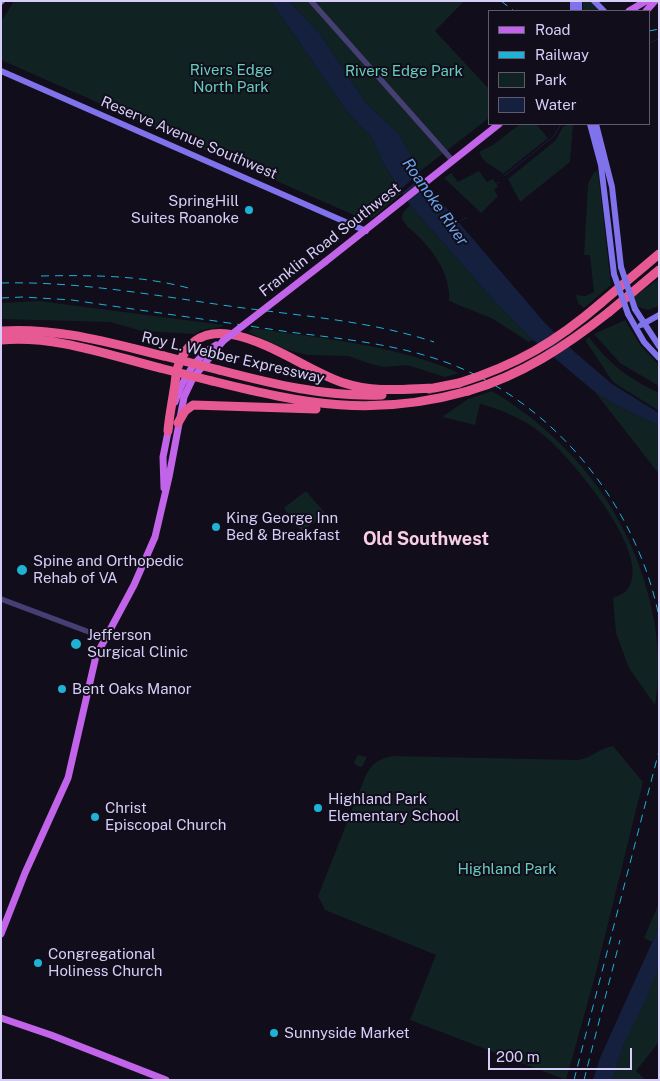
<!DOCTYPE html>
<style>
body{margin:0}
#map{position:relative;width:660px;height:1081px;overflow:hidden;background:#110d1a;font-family:"Public Sans",sans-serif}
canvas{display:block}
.frame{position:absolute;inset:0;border:2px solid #d6cef8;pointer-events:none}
.legend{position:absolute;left:488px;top:10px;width:162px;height:115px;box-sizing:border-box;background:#110d1a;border:1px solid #605a73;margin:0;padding:6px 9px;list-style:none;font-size:15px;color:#d6cef8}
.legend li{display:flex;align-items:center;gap:10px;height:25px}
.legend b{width:25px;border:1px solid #605a73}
.scale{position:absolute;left:488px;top:1048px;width:144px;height:22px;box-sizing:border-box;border:2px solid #d6cef8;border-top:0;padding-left:6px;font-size:15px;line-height:18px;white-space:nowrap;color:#d6cef8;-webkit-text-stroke:4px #110d1a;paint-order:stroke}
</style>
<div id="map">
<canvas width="660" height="1081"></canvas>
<div class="frame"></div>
<ul class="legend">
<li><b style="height:6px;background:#c264e9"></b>Road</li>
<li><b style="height:6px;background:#1eb2d4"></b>Railway</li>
<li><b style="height:14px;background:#112223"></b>Park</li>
<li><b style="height:14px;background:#14203d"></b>Water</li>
</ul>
<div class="scale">200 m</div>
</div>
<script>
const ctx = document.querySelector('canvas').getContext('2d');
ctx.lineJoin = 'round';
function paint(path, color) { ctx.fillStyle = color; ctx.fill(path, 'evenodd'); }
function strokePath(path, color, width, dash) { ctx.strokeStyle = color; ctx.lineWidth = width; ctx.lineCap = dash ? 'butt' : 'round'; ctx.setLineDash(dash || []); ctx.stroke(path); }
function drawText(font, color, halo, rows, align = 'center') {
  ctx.font = font + ' "Public Sans",sans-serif'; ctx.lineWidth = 4; ctx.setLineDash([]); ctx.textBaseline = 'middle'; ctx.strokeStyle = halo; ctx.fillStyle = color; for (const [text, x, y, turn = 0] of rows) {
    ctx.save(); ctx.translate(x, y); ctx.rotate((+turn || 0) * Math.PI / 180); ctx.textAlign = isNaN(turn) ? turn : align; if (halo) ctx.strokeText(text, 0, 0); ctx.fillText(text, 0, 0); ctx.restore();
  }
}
const green = new Path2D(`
 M14,1H271L345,109L373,139L382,162L402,193L374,217L363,219L1,60V22Z
 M289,1H464L435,31L489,89V118L419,172L399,134L366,103L320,34Z
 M583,1H590L600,11H583Z
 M520,124H536L548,138L503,174C495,166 483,164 479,152L493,145Z
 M569,124H573L570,162L520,202L508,179L555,141L563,127Z
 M479,171L487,182L493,179L498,186L494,190L498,196L481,213L444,178L451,173L458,182Z
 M598,171L611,285L584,308L578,303L576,295L585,296L594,292L590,255H584L588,184L594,172Z
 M410,205L497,304L533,340L529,342L493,319L449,301C451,276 435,253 418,236C413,231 404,225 402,218C402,212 407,209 410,205Z
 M659,279V306L648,310L638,307L633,297Z
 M39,301L224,325L221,327L202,330L194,334L142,331L110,322L1,319V303Z
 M625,320L641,346L659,365V386L620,363L594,334Z
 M253,328C322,339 394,344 459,373L445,377L407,365L384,367L371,364L348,356L308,355L287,350L248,332Z
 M589,337C610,365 628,378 659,393V411L613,382L585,340Z
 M492,391C579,443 639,526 655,626C659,652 660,680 655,705L629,668L616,633L613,598C617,596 623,594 626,591C657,558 572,460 547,438C528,421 504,410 480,404L475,425L442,417L468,399Z
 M595,392L612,403L659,426V474Z
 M306,491L325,513L322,518L301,531L284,508Z
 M613,746L643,782L594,980L566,1080L410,1020L436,955L325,910L318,896L365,777C371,764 378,759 392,756L578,760C591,758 600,748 613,746Z
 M358,755L367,757L362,767L357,766L354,762Z
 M659,903V927L652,942L644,938Z
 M659,962V1042L636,1071L646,1080H612L624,1044Z`);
const water = new Path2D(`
 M271,1H289L320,34L366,103L399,134L426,184L544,322L570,348L612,384L659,413V426L612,403L595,392L533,340L497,304L410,205L382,162L373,139L345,109Z
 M659,927V965L646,999L624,1044L612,1080H593L600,1058Z`);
const pier = new Path2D(`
 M418,174L420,178L402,193L400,190Z`);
const stream = new Path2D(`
 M649,43L659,39
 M504,176L554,136L561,124
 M497,183L500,182
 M461,221L467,217`);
const tertiary = new Path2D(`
 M311,1L453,161
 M1,599L105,638`);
const secondary = new Path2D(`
 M579,1V11
 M594,1L604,11
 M1,2L2,1
 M573,11V1
 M1,71L366,231
 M590,124L601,165L614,274
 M596,124L612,187L621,267
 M635,309L659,346
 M628,314L644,342L659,358
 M641,325L659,315`);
const primary = new Path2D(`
 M629,11L646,1
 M646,11L655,1
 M325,262L499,124
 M175,402C182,380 196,356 216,345
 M164,488L163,457L169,427
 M1,934L25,873L68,778L96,656L134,585L155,537L169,477L184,397L193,378L223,341
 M1,1018L51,1035L166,1080`);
const motorway = new Path2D(`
 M601,303L659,254
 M609,312L659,270
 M1,331C57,327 110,343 164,356
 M1,340C55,335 108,355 160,368
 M219,370C273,384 325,397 382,395
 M212,381C305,404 373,418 468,391
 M429,389L459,383
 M178,423L185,411L193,405L316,409
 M168,431C169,417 172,404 174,390C176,381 175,372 179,364C207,291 299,370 344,383C374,393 404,389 435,388`);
const rail = new Path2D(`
 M501,1L514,11
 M649,31L659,29
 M41,276C92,275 142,275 192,289
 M1,283C80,281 158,296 236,307C302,316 371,321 434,342
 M1,298L23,297L72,300C145,311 217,321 289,332C343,339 397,344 448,363C555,403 637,506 659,617
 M574,1080L659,751
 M584,1080L620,940`);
const secondaryBridge = new Path2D(`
 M621,267L635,309
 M614,274L628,314`);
const primaryBridge = new Path2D(`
 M223,341L325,262`);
const motorwayBridge = new Path2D(`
 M164,356L219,370
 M160,368L212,381
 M459,383C516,365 556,342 601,303
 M468,391C522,375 566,346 609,312`);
const markers = [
 [249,210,5,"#1eb2d4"],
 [216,527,5,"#1eb2d4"],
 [22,570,6,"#1eb2d4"],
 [76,644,6,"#1eb2d4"],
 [62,689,5,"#1eb2d4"],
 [318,808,5,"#1eb2d4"],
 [95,817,5,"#1eb2d4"],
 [38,963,5,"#1eb2d4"],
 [274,1033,5,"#1eb2d4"]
];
const parkNames = [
 ["Rivers Edge",231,70],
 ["North Park",231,87],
 ["Rivers Edge Park",404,71],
 ["Highland Park",507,869]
];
const streetNames = [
 ["Reserve Avenue Southwest",189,138,23],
 ["Franklin Road Southwest",330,240,-38],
 ["Roy L. Webber Expressway",233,358,13]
];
const poiNames = [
 ["SpringHill",239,201,"right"],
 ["Suites Roanoke",239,218,"right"],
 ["King George Inn",226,518],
 ["Bed & Breakfast",226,535],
 ["Spine and Orthopedic",33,561],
 ["Rehab of VA",33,578],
 ["Jefferson",87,635],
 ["Surgical Clinic",87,652],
 ["Bent Oaks Manor",72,689],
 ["Highland Park",328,799],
 ["Elementary School",328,816],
 ["Christ",105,808],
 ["Episcopal Church",105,825],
 ["Congregational",48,954],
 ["Holiness Church",48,971],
 ["Sunnyside Market",284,1033]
];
const waterNames = [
 ["Roanoke River",435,202,55]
];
const quarterNames = [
 ["Old Southwest",426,539]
];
paint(green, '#112223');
paint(water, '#14203d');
paint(pier, '#110d1a');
strokePath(stream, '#14203d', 1);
strokePath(tertiary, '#453f73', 5.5);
strokePath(secondary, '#7f72eb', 6);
strokePath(primary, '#c264e9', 7);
strokePath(motorway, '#e75992', 9);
strokePath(rail, '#1eb2d4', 1, [8, 6]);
strokePath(secondaryBridge, '#7f72eb', 6);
strokePath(primaryBridge, '#c264e9', 7);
strokePath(motorwayBridge, '#e75992', 9);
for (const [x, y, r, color] of markers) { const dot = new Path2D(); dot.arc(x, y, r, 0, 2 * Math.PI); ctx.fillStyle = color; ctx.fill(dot); strokePath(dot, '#110d1a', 2); }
drawText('15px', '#65cdbb', '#110d1a', parkNames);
drawText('15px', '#d6cef8', '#110d1a', streetNames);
drawText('15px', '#d6cef8', '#110d1a', poiNames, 'left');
drawText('italic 16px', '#6aa4ea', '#110d1a', waterNames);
drawText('bold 18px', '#f8cfe6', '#110d1a', quarterNames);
</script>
